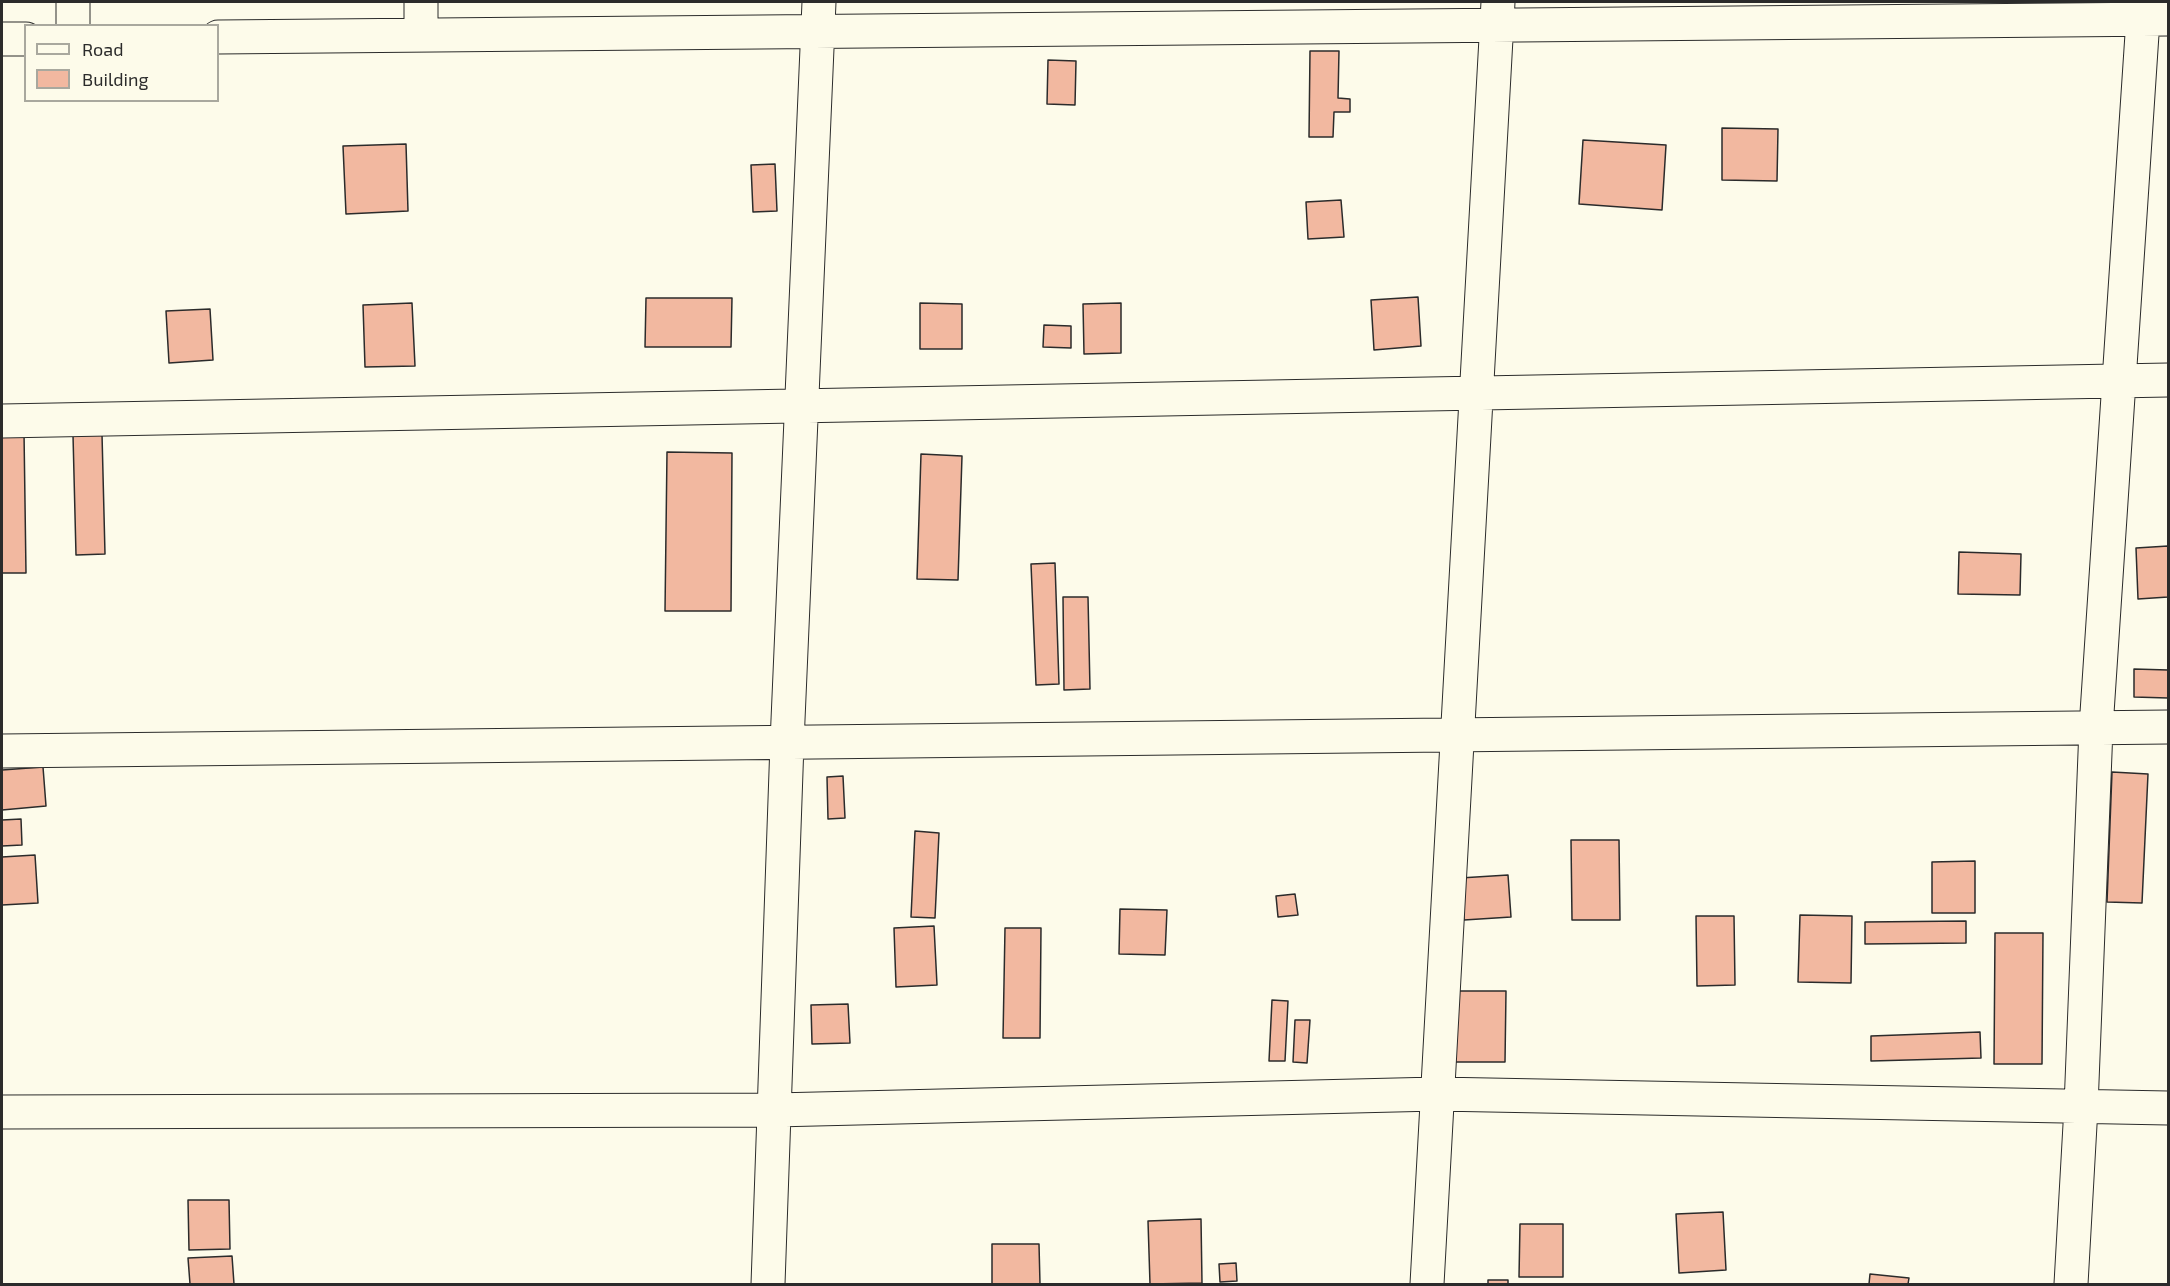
<!DOCTYPE html>
<style>
body{margin:0}
#map{position:relative;width:2170px;height:1286px;overflow:hidden;background:#fdfbea;font-family:"Exo 2",sans-serif}
canvas{display:block}
.frame{position:absolute;inset:0;border:3px solid #2b2b2b;pointer-events:none}
.legend{position:absolute;left:24px;top:24px;width:195px;height:78px;box-sizing:border-box;background:#fdfbea;border:2px solid #a9a89e;margin:0;padding:8px 10px;list-style:none;font-size:18px;color:#2b2b2b}
.legend li{display:flex;align-items:center;gap:12px;height:30px}
.legend b{width:30px;border:2px solid #a9a89e}
</style>
<div id="map">
<canvas width="2170" height="1286"></canvas>
<div class="frame"></div>
<ul class="legend">
<li><b style="height:8px;background:#fdfbea"></b>Road</li>
<li><b style="height:16px;background:#f2b8a0"></b>Building</li>
</ul>
</div>
<script>
const ctx = document.querySelector('canvas').getContext('2d');
ctx.lineJoin = 'round';
function paint(path, color) { ctx.fillStyle = color; ctx.fill(path, 'evenodd'); }
function strokePath(path, color, width, dash) { ctx.strokeStyle = color; ctx.lineWidth = width; ctx.lineCap = dash ? 'butt' : 'round'; ctx.setLineDash(dash || []); ctx.stroke(path); }
const building = new Path2D(`
 M1310,51H1339L1338,98L1350,99V112H1334L1333,137H1309Z
 M1048,60L1076,61L1075,105L1047,104Z
 M1722,128L1778,129L1777,181L1722,180Z
 M1583,140L1666,145L1662,210L1579,204Z
 M406,144L408,211L346,214L343,146Z
 M775,164L777,211L753,212L751,165Z
 M1341,200L1344,237L1308,239L1306,202Z
 M1418,297L1421,346L1374,350L1371,300Z
 M646,298H732L731,347H645Z
 M412,303L415,366L365,367L363,305Z
 M920,303L962,304V349H920Z
 M1121,303V353L1084,354L1083,304Z
 M210,309L213,360L169,363L166,311Z
 M1044,325L1071,326V348L1043,347Z
 M2,432H24L26,573H2Z
 M102,434L105,554L76,555L73,435Z
 M667,452L732,453L731,611H665Z
 M921,454L962,456L958,580L917,579Z
 M2168,546V597L2138,599L2136,548Z
 M1959,552L2021,554L2020,595L1958,594Z
 M1055,563L1059,684L1036,685L1031,564Z
 M1063,597H1088L1090,689L1064,690Z
 M2134,669L2168,670V698L2134,697Z
 M43,767L46,806L2,810V770Z
 M2112,772L2148,774L2142,903L2107,902Z
 M843,776L845,818L828,819L827,777Z
 M21,819L22,845L2,846V820Z
 M915,831L939,833L935,918L911,917Z
 M1571,840H1619L1620,920H1572Z
 M35,855L38,903L2,905V857Z
 M1975,861V913H1932V862Z
 M1508,875L1511,917L1464,920L1460,878Z
 M1295,894L1298,915L1278,917L1276,896Z
 M1120,909L1167,910L1165,955L1119,954Z
 M1800,915L1852,916L1851,983L1798,982Z
 M1696,916H1734L1735,985L1697,986Z
 M1966,921V943L1865,944V922Z
 M934,926L937,985L896,987L894,928Z
 M1005,928H1041L1040,1038H1003Z
 M1995,933H2043L2042,1064H1994Z
 M1451,991H1506L1505,1062H1451Z
 M1272,1000L1288,1001L1285,1061H1269Z
 M848,1004L850,1043L812,1044L811,1005Z
 M1295,1020H1310L1307,1063L1293,1062Z
 M1980,1032L1981,1058L1871,1061V1036Z
 M188,1200H229L230,1249L189,1250Z
 M1723,1212L1726,1270L1679,1273L1676,1214Z
 M1201,1219L1202,1283L1150,1284L1148,1221Z
 M1520,1224H1563V1277H1519Z
 M992,1244H1039L1040,1284H992Z
 M232,1256L234,1284H190L188,1258Z
 M1236,1263L1237,1281L1220,1282L1219,1264Z
 M1870,1274L1909,1278L1908,1284H1869Z
 M1488,1280H1508V1284H1488Z`);
const minor = new Path2D(`
 M73,2V26
 M421,35V2
 M218,37L2168,19
 M2,39H26
 M2,421L2168,380
 M2,751L2168,727
 M2,1112L775,1110L1437,1094L2168,1108
 M768,1284L787,743L819,2
 M1427,1284L1498,2
 M2071,1284L2081,1107L2096,728L2143,19L2141,2`);
paint(building, '#f2b8a0');
strokePath(building, '#2b2b2b', 1.5);
strokePath(minor, '#2b2b2b', 35);
strokePath(minor, '#fdfbea', 33);
</script>
